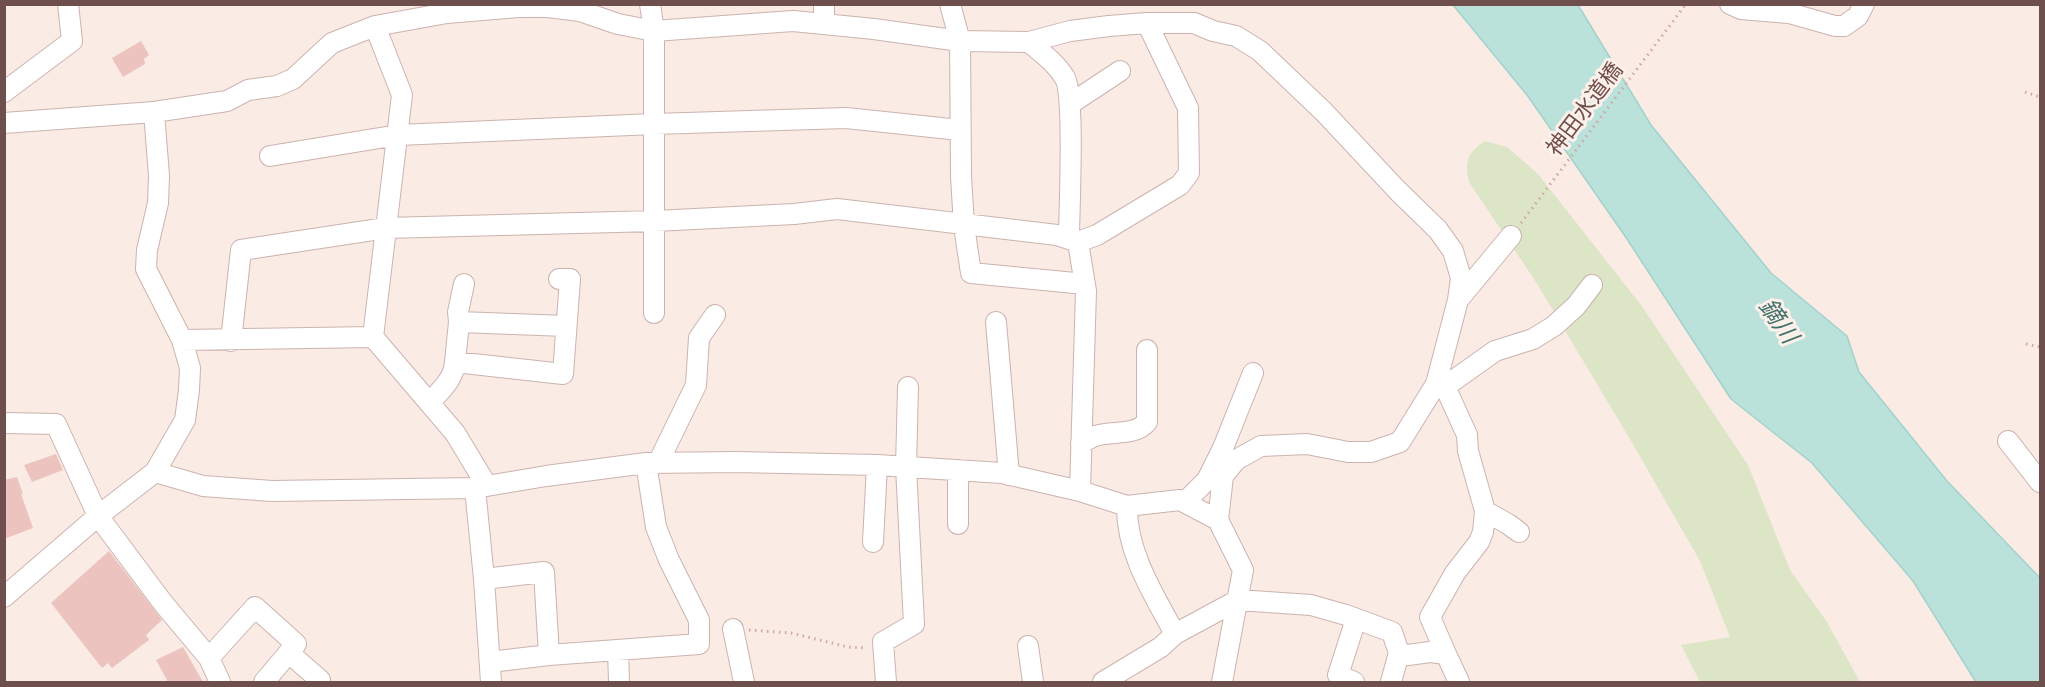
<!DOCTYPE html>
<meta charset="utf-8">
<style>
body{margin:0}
#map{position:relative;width:2045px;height:687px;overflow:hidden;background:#faebe5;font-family:"Sofia Sans Condensed",sans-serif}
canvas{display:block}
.frame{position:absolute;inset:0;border:6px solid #6f4f4d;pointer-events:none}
</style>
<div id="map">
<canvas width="2045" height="687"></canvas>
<div class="frame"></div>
</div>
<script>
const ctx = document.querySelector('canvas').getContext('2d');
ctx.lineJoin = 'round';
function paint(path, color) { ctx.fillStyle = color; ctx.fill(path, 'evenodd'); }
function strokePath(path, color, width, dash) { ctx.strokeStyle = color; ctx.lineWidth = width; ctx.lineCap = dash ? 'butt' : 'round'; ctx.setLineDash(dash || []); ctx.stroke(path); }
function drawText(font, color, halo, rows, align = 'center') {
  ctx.font = font + ' "Sofia Sans Condensed","Noto Sans JP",sans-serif'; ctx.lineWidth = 6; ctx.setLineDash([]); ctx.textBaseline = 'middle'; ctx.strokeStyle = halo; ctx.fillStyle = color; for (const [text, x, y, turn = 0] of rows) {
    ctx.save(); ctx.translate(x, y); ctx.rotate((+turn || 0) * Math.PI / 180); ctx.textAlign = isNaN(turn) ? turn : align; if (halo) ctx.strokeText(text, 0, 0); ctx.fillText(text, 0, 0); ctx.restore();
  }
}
const green = new Path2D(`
 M1485,141L1507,147L1538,174L1641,305L1748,465L1790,570L1827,622L1860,682H1700L1681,645L1730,637L1700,561L1630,439L1536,282L1469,182C1465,161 1467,153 1485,141Z`);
const water = new Path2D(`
 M1453,5H1578L1651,125L1771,273L1847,336L1859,372L1947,481L2040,578V682H1976L1913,581L1812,463L1731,399L1627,239L1527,95Z`);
const building = new Path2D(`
 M141,41L149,55L144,59L145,64L123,77L112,58Z
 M56,454L63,470L32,482L24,465Z
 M17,477L23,494H21L33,528L4,539V480Z
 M109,551L162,620L146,635L149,640L112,668L108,663L102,668L51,603Z
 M183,647L203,682H168L156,660Z`);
const path = new Path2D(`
 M2025,92L2040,97
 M1521,223L1686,4
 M2026,344L2040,347
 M749,630L791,633L848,647L867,648`);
const minor = new Path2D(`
 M650,4L654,31V313
 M950,4L960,41L961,176L964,226L971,273L1085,284
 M1730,4L1741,9L1789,13L1835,26H1844L1858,16L1864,4
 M824,24V4
 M1029,42C1042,53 1056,63 1065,78C1075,97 1069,211 1069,239
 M4,92L72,41L68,4
 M1070,104L1120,71
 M4,123L154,112L227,101L248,90L277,86L293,79L332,43L375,26L447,13L518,7H548L580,11L618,24L654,31L793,21L874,29L960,41L1029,42L1070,31L1109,26L1147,23H1194L1213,31L1236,36L1260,51L1324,112L1398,191L1438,230L1453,251L1461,278L1458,300L1436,384L1400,442L1371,452H1348L1307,444L1261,446L1236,460L1223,476L1218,520L1243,570L1222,682
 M270,156L398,135L654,124L846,118L960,130
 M1078,242L1086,291L1080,491
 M1458,300L1511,236
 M459,322L458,312L464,284
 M996,322L1009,475
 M373,337L402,95L375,26
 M182,340L373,337L455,433L487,486
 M231,341L241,250L386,228L655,221L794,214L837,209L1057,235L1078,242L1097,235L1180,185L1189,173L1188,108L1147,23
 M455,362L459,322L566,326
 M1436,384L1447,391L1467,435L1468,451L1485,511L1483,532L1479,542L1455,573L1430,617L1446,654
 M1436,384L1450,383L1495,351L1533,339L1554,326L1576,306L1592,285
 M430,402C441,390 454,379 455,362L563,374L570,279H559
 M4,423L56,424L98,516L163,603L209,658L220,682
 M2008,441L2040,482
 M1081,443C1086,441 1090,438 1095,436C1112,430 1134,437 1147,422V350
 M658,463L696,385L699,338L715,315
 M155,472L203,486L272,491L475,488L546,476L646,463L736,462L877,465L1002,473L1080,491L1127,506L1180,500L1218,520
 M475,488L484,579L491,682
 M1185,502L1207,480L1223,448L1253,373
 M1127,506C1126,552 1154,595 1175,634
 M1485,511L1508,524L1519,532
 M958,524V470
 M873,542L877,465
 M484,579L544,572L549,655
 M4,597L98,516L155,472L185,420L189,390L190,368L182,340L146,269L147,250L158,203L159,176L154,112
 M733,629L744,682
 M1028,646L1033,682
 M618,650L619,682
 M289,653L320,680
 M209,658L255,607L296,644L264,682
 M490,662L549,655L699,644V620L669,560L656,527L646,463
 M886,682L883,642L914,624L906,467L908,387
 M1103,682L1161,647L1175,634L1238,600L1311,605L1346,615L1392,632L1399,653L1408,655L1430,652L1446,654L1459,682
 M1354,682L1338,675L1356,619
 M1391,682L1399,653`);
const streetNames = [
 ["神田水道橋",1586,110,-53]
];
const waterNames = [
 ["鏑川",1777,322,55]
];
paint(green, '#dce5c5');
paint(water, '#bbe1db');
strokePath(water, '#a3d2cb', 1.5);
paint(building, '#ecc3bf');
strokePath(minor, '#ccb3af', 22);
strokePath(path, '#d1a6a3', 3, [1.5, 4.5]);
strokePath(minor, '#fff', 20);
drawText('22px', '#6f4f4d', '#fdf0ea', streetNames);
drawText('italic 24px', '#42736c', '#fdf0ea', waterNames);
</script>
